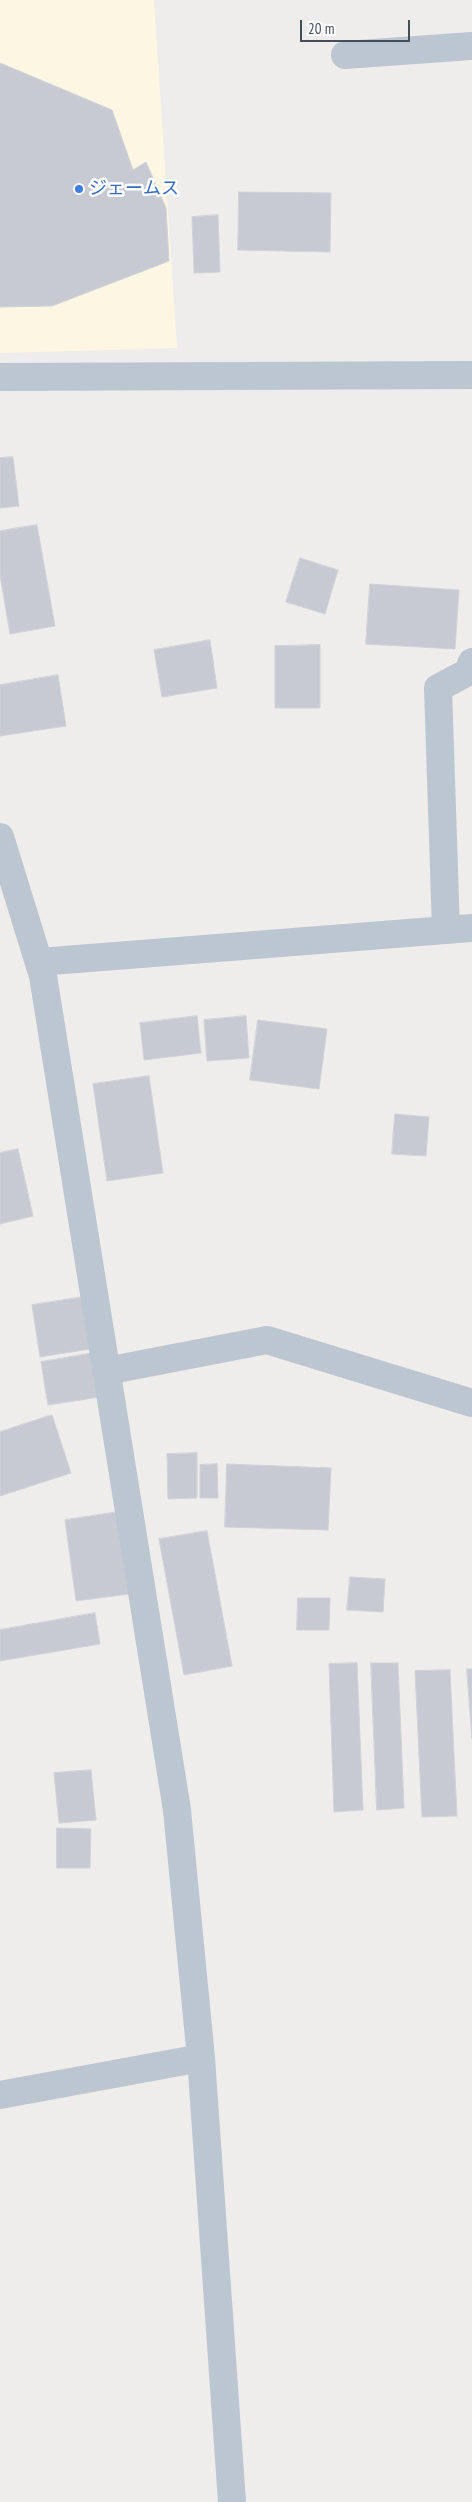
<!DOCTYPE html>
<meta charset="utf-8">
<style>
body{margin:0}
#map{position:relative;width:472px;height:2502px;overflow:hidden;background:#efecec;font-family:"PT Sans Narrow",sans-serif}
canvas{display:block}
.scale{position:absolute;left:300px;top:20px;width:110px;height:22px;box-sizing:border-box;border:2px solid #434f5b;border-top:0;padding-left:6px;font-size:15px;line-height:18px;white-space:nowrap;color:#434f5b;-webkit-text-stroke:4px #fff;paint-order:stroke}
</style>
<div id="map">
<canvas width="472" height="2502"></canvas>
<div class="scale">20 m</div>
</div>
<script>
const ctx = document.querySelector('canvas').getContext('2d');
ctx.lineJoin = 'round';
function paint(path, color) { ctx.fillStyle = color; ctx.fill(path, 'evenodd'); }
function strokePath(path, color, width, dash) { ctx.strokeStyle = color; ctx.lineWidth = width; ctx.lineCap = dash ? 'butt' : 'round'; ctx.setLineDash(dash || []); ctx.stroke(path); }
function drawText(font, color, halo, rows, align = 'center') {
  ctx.font = font + ' "PT Sans Narrow","Noto Sans JP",sans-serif'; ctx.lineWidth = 5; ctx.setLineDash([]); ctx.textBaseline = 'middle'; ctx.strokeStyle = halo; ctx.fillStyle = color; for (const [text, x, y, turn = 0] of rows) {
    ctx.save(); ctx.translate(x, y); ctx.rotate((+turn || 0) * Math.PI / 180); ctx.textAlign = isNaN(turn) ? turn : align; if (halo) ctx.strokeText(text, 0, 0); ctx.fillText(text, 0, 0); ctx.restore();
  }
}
const commercial = new Path2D(`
 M0,0H154L177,348L0,353Z`);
const building = new Path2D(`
 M0,63L112,110L133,170L146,162L166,208L169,261L52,306L0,307Z
 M239,192L331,193L330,252L238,250Z
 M218,215L220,272L194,273L192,217Z
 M13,457L19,506L0,508V458Z
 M37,525L55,626L10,634L0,575V531Z
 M300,558L338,570L325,614L286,602Z
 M370,584L459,590L455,649L366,644Z
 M210,640L217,688L162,697L154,650Z
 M320,645V708H275V646Z
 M58,675L66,726L0,736V685Z
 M197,1016L201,1053L144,1060L140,1023Z
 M246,1016L249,1058L207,1061L204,1020Z
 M258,1020L327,1029L319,1089L250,1080Z
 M149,1076L163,1173L107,1181L93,1084Z
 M395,1114L429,1117L426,1156L392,1154Z
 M18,1149L33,1216L0,1224V1153Z
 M83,1297L90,1349L40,1357L32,1305Z
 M93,1353L100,1397L48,1405L41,1362Z
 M52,1415L71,1473L0,1496V1432Z
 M197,1453V1498L168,1499L167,1454Z
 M217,1464L218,1498H200V1465Z
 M227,1464L331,1468L328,1530L225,1527Z
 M118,1512L129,1594L76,1601L65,1520Z
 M207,1531L232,1666L184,1675L159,1539Z
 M350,1577L385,1579L383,1612L347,1610Z
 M298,1598H330L329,1630H297Z
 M95,1613L100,1644L0,1661V1630Z
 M357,1663L363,1810L334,1812L329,1664Z
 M371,1663H398L404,1808L377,1810Z
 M467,1669H472V1739Z
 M450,1670L457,1816L422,1817L415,1671Z
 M91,1770L96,1820L59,1823L54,1773Z
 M57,1828L91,1829L90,1868H57Z`);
const minor = new Path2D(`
 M345,55L472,46
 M0,377L472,375
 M0,837L43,976L177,1810L201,2058L232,2502
 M446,930L438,688L468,672L472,662
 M39,962L472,928
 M106,1371L267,1340L472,1403
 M0,2095L201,2058`);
const markers = [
 [79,189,5,"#3f7fe0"]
];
const shopNames = [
 ["ジェームス",89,189]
];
paint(commercial, '#fdf6e2');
paint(building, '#c7cad2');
strokePath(building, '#cfd2d8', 1);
strokePath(minor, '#bbc6d0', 28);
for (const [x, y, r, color] of markers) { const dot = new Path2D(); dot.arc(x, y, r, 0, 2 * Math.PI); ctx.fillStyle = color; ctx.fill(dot); strokePath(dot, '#fff', 2); }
drawText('18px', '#366cbe', '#fff', shopNames, 'left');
</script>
